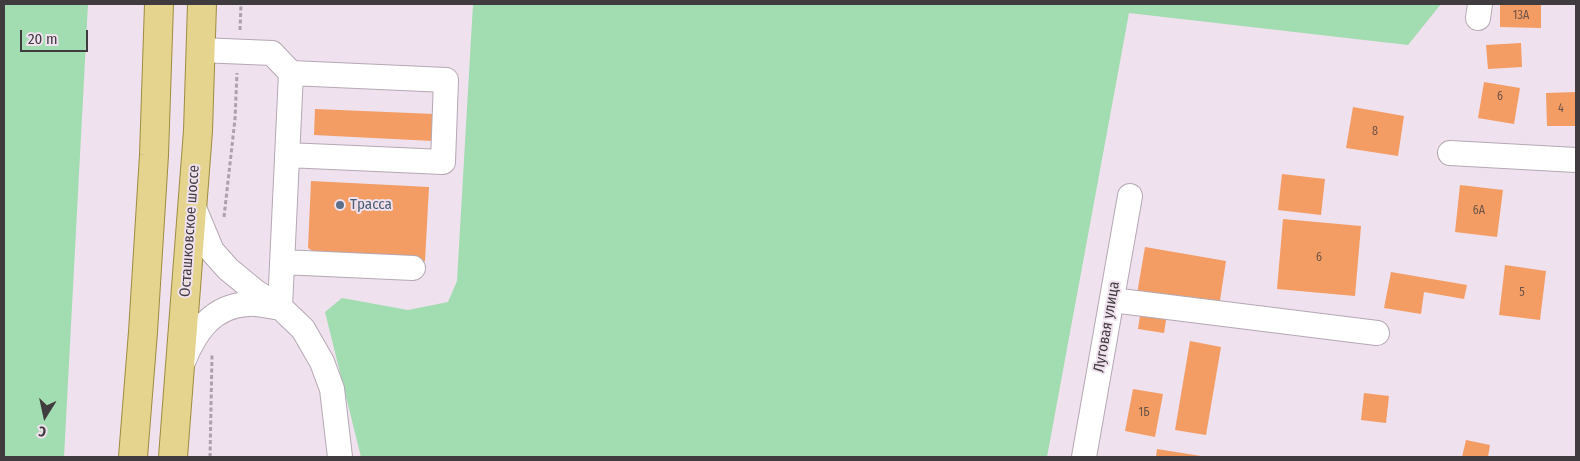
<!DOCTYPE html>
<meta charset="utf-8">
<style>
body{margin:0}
#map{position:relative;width:1580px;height:461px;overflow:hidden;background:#efe1ed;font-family:"Fira Sans Condensed",sans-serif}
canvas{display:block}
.frame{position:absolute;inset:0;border:5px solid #403b3f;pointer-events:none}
.north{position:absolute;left:20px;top:391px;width:50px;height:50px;-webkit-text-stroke:4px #efe1ed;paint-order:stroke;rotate:190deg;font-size:14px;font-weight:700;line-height:20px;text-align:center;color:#403b3f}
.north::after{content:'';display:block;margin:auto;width:18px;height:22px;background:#403b3f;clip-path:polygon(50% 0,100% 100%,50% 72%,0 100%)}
.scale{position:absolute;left:20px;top:30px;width:68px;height:22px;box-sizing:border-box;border:2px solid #403b3f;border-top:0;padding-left:6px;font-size:15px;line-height:18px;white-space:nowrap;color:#403b3f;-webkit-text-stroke:4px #efe1ed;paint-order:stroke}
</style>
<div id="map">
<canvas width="1580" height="461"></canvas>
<div class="frame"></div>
<div class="north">С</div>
<div class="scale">20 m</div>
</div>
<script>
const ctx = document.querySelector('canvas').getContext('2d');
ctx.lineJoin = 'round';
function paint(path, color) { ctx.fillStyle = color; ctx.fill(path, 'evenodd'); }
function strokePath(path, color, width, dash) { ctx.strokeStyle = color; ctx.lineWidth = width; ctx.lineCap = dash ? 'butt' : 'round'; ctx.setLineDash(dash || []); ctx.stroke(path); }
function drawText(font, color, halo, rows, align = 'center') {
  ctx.font = font + ' "Fira Sans Condensed",sans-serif'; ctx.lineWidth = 4; ctx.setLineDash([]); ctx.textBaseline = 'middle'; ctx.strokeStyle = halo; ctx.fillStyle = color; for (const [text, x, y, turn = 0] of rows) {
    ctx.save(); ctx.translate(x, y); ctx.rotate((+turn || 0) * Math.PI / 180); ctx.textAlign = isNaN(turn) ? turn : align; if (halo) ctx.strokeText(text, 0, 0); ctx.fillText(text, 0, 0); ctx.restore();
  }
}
const green = new Path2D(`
 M4,4H88L64,457H4Z
 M473,4H1441L1408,45L1129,13L1047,457H361L325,312L342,298L408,310L448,302L457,281Z`);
const building = new Path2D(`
 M1500,4H1541V28L1500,27Z
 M1521,43L1522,67L1488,69L1486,45Z
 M1484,82L1520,88L1514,124L1478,118Z
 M1576,92V126H1547L1546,93Z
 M1353,107L1404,116L1398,156L1346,148Z
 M315,109L435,114L433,141L314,135Z
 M1282,174L1325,179L1321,215L1278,210Z
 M311,181L429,187L425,261L321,256L308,248Z
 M1460,185L1503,190L1497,237L1455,232Z
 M1283,219L1361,226L1355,296L1277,289Z
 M1145,247L1226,261L1219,307L1137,294Z
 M1505,265L1546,271L1540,320L1499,315Z
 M1391,272L1467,285L1464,299L1424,292L1421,314L1384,308Z
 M1141,309L1167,314L1164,333L1138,329Z
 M1190,341L1221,347L1206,435L1175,430Z
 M1133,389L1163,394L1155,437L1125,431Z
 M1364,393L1389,396L1386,423L1361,420Z
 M1466,440L1490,445L1488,457H1462Z
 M1157,449L1201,456V457H1156Z`);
const path = new Path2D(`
 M240,30L241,4
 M224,217L235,119L237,73
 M210,457L212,355`);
const minor = new Path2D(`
 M1478,18L1480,4
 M200,50L272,53L291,73L280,307
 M1450,153L1576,160
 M287,155L443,162L446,80L291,73
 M192,203L212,251L228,269L256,292L280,307L303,329L322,362L332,389L340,457
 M282,262L413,268
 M1112,300L1377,333
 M183,362C195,332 212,306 248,304C257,303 267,306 275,307
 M1084,457L1130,196`);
const major = new Path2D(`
 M133,457L143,332L154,155L159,4
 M173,457L198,131L202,4`);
const markers = [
 [340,205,5,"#5c6f8a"]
];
const numberNames = [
 ["13А",1521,16],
 ["6",1500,97],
 ["4",1561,109],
 ["8",1375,132],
 ["6А",1479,211],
 ["6",1319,258],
 ["5",1522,293],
 ["1Б",1144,413]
];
const serviceNames = [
 ["Трасса",350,205]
];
const streetNames = [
 ["Осташковское шоссе",190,231,-86],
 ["Луговая улица",1107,327,-80]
];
paint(green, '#a2dcb1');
paint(building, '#f39d64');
strokePath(minor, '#b5a8b4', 26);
strokePath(major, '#9f8c40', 30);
strokePath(path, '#aca2ab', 3, [4, 2.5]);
strokePath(minor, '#fff', 24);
strokePath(major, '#e4d48d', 28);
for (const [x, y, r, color] of markers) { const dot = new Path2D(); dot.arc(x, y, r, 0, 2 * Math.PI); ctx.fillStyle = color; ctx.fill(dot); strokePath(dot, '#efe1ed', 2); }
drawText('12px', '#6d5448', null, numberNames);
drawText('15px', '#4e5e75', '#efe1ed', serviceNames, 'left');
drawText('15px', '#403b3f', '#efe1ed', streetNames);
</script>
